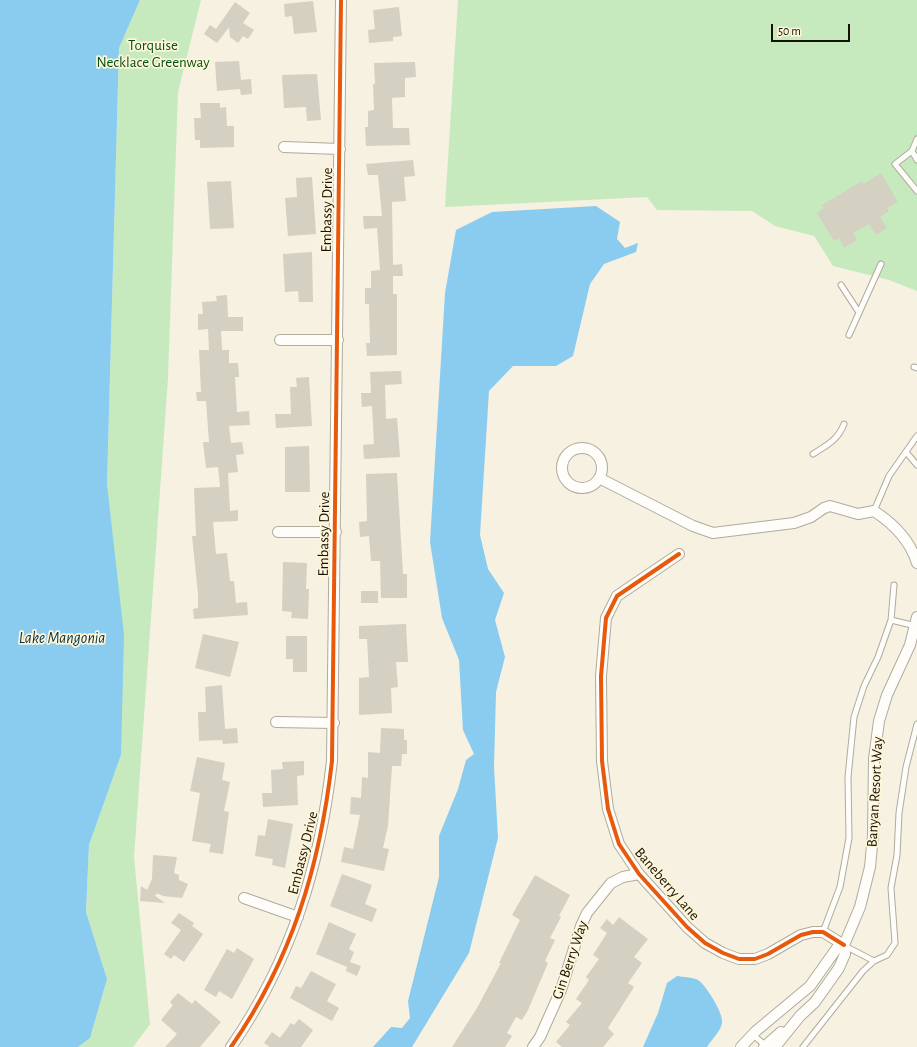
<!DOCTYPE html>
<style>
body{margin:0}
#map{position:relative;width:917px;height:1047px;overflow:hidden;background:#f6f1e1;font-family:"Alegreya Sans",sans-serif}
canvas{display:block}
.scale{position:absolute;left:771px;top:24px;width:79px;height:18px;box-sizing:border-box;border:2px solid #161206;border-top:0;padding-left:5px;font-size:12px;line-height:14px;white-space:nowrap;color:#161206;-webkit-text-stroke:3px #fff5d8;paint-order:stroke}
</style>
<div id="map">
<canvas width="917" height="1047"></canvas>
<div class="scale">50 m</div>
</div>
<script>
const ctx = document.querySelector('canvas').getContext('2d');
ctx.lineJoin = 'round';
function paint(path, color) { ctx.fillStyle = color; ctx.fill(path, 'evenodd'); }
function strokePath(path, color, width, dash) { ctx.strokeStyle = color; ctx.lineWidth = width; ctx.lineCap = dash ? 'butt' : 'round'; ctx.setLineDash(dash || []); ctx.stroke(path); }
function drawText(font, color, halo, rows, align = 'center') {
  ctx.font = font + ' "Alegreya Sans",sans-serif'; ctx.lineWidth = 3.5; ctx.setLineDash([]); ctx.textBaseline = 'middle'; ctx.strokeStyle = halo; ctx.fillStyle = color; for (const [text, x, y, turn = 0] of rows) {
    ctx.save(); ctx.translate(x, y); ctx.rotate((+turn || 0) * Math.PI / 180); ctx.textAlign = isNaN(turn) ? turn : align; if (halo) ctx.strokeText(text, 0, 0); ctx.fillText(text, 0, 0); ctx.restore();
  }
}
const green = new Path2D(`
 M140,0H201L178,92L168,378L134,857L150,1024L133,1047H78L90,1038L107,979L86,912L89,845L121,755L107,484L119,48Z
 M458,0H917V291L889,280L833,266L814,236L775,226L752,211L657,210L647,197L445,207Z`);
const water = new Path2D(`
 M0,0H140L119,48L107,484L124,635L121,755L89,845L86,912L107,979L90,1038L78,1047H0Z
 M596,206L620,222L617,239L625,248L638,243L636,252L604,264L590,284L573,356L556,366H513L489,391L480,535L488,569L504,593L495,620L505,657L496,692L494,767L498,838L469,953L412,1047H373L391,1027L402,1028L410,1018L408,1001L439,877V836L458,789L466,760L474,754L463,730L459,660L442,618L430,542L445,293L456,230L492,212Z
 M677,976C683,977 692,977 698,980C706,985 724,1014 722,1023C721,1031 711,1040 707,1047H643L658,1013L667,983Z`);
const building = new Path2D(`
 M313,1L317,32L294,34L292,16L285,17L284,4Z
 M235,2L250,13L243,23L254,30L248,39L243,36L238,43L230,37L229,27L217,43L204,34L210,25L216,29Z
 M399,7L402,36L393,37V41L369,43L368,30L375,29L373,10Z
 M239,61L241,80L251,79L252,94L241,95L240,89L217,91L215,62Z
 M415,62L416,77L405,78V97L392,98L393,128H409L410,145L366,146L365,127H368V111L374,110L373,84H375L374,63Z
 M317,74L321,120L307,121L306,107L284,108L282,75Z
 M200,103H220V108L226,107L227,126H234V147L200,148V140H195L194,118H201Z
 M413,160L415,176L404,177L406,201L392,202L393,265L402,264L403,276H393V294H397V355L367,356L366,343H370L369,304H365V288H371V271L380,270L377,228L364,229L363,216H382L378,175H368L366,164Z
 M881,173L898,202L887,208L889,211L880,217L887,228L876,235L869,224L853,233L857,240L844,248L839,238L834,241L817,213L824,208L822,205L862,181L864,184Z
 M312,177L316,234L288,236L285,198L297,197L296,178Z
 M231,181L234,228L210,229L207,182Z
 M312,252L313,302H299L298,291L285,292L283,254Z
 M227,295L228,317H243V331H221L222,350H229V363H238L239,377H235L237,412L249,411L250,425L229,426L231,443L242,442L244,454L236,455L238,472L228,473L230,511L238,510V521L213,522L216,554L227,553L230,581H234L236,603L247,602L248,615L194,619L193,609L198,608V594L192,536H196L194,488L220,487L218,467L206,468L203,442H209L206,401H197L196,392H201L199,350H209L208,329L198,330V314H203L202,302L217,301L216,296Z
 M401,371L402,384L385,385L386,419L397,418L400,457L364,459L363,445L374,444L372,406L362,407L361,393H371L370,372Z
 M309,377L312,426L276,428L275,414H291L290,387H297L296,378Z
 M309,446L310,492H285V447Z
 M397,473L403,574H407V598H381L380,561H371L369,536L360,537L359,522L367,521L366,474Z
 M283,562L307,563L306,589H309L308,619L291,618L292,612L282,611Z
 M361,591H378V603H361Z
 M406,624L408,662H396L398,687L391,688L392,713L359,715V678L369,677L367,639H359V626Z
 M203,634L239,642L230,677L195,668Z
 M286,636H307V672H293V659H286Z
 M222,685L225,729L237,728L238,743L223,744L222,740L199,741L198,712H206L205,687Z
 M381,728L404,729V740H407V754H402L401,766H392L388,826L383,848L389,849L384,871L341,862L344,847L353,849L360,815L350,814L351,797L361,798L362,777L368,778V752L380,753Z
 M197,757L225,763L222,780L230,782L224,811L229,812L223,854L209,852L211,844L192,841L200,793L190,791Z
 M304,761V775L297,776L298,805L263,807L262,793H272L271,770L283,769L282,762Z
 M268,819L293,824L285,868L272,865L273,859L255,856L258,835L265,836Z
 M153,855L177,857L174,873L179,875V880L188,884L182,898L163,896L157,893V895H154L165,903L140,901L141,886L147,890L152,879Z
 M342,874L372,885L365,904L377,909L372,922L330,906Z
 M535,875L570,895L559,916L561,917L550,938L555,940L545,961L548,963L528,1010L522,1020L516,1017L507,1033L512,1036L505,1047H452L477,1008L501,963H499L520,920L512,915Z
 M179,913L194,923L192,926L203,934L184,962L174,955L171,959L164,954L181,930L171,923Z
 M619,917L648,939L634,957L642,963L628,983L634,987L608,1028L614,1034L603,1047H562L556,1042L570,1025L566,1022L582,1003L576,999L589,980L586,977L599,959L593,955L607,933L600,928L607,919L613,925Z
 M329,922L356,934L349,949L354,952L350,962L361,966L357,976L346,971L347,967L316,954Z
 M237,948L254,959L232,999L219,991L216,997L204,990L227,949L234,953Z
 M311,971L336,984L327,1001L339,1008L332,1021L290,998L296,986L301,988Z
 M178,993L192,1004L195,1000L221,1022L200,1047H165L177,1034L161,1020L173,1005L170,1002Z
 M299,1019L313,1030L301,1047H270L264,1043L272,1032L280,1038L291,1023L294,1025Z`);
const service = new Path2D(`
 M917,139L912,151L917,160
 M912,151L895,164L917,191
 M841,285L858,311
 M849,335L881,264
 M914,367L917,368
 M906,452L917,465
 M813,454C827,445 838,440 844,424
 M874,511L889,476L917,436
 M891,620L894,585
 M823,932L840,887L849,838L848,777L854,717L864,686L878,657L891,620L916,626
 M845,946L874,961
 M752,1034L766,1046
 M803,1047L863,971L874,961L887,955L895,943L891,888L897,855L899,813L906,767L917,724`);
const minor = new Path2D(`
 M284,147L340,149
 M280,340H338
 M562 468a20 20 0 1 1 40 0a20 20 0 1 1-40 0Z
 M599,478L693,526L713,533L794,523L811,517L824,508L830,506L858,514L874,511C894,524 910,540 917,563
 M278,532H336
 M679,554L617,596L606,618L601,676L602,761L608,809L619,844L639,874L687,927L705,943L723,953L739,959H755L768,954L801,935L813,932H823L844,945
 M276,722L334,723
 M244,898L298,917
 M231,1047C292,959 320,866 332,761L341,0
 M533,1047L540,1037L561,990L581,926L587,913L611,883L623,877L639,874
 M741,1047L756,1031L810,986L837,948L844,945
 M764,1047L781,1032
 M775,1047L800,1016L815,1002L839,968L845,954L844,945L860,907L870,867L873,835L874,759L879,721L887,695L910,645L917,617`);
const cycleway = new Path2D(`
 M679,554L617,596L606,618L601,676L602,761L608,809L619,844L639,874L687,927L705,943L723,953L739,959H755L768,954L801,935L813,932H823L844,945
 M231,1047C292,959 320,866 332,761L341,0`);
const parkNames = [
 ["Torquise",153,45],
 ["Necklace Greenway",153,62]
];
const streetNames = [
 ["Embassy Drive",327,210,-89],
 ["Embassy Drive",324,534,-89],
 ["Banyan Resort Way",875,792,-87],
 ["Embassy Drive",303,853,-76],
 ["Baneberry Lane",667,884,49],
 ["Gin Berry Way",570,960,-71]
];
const waterNames = [
 ["Lake Mangonia",62,638]
];
paint(green, '#c6eabd');
paint(water, '#89ccf0');
paint(building, '#d4d0c2');
strokePath(service, '#afab9d', 7);
strokePath(minor, '#afab9d', 12);
strokePath(service, '#fefdfa', 5);
strokePath(minor, '#fefdfa', 10);
strokePath(cycleway, '#e8590c', 4);
drawText('15px', '#005410', '#fff5d8', parkNames);
drawText('15px', '#161206', '#fff5d8', streetNames);
drawText('italic 16px', '#043148', '#fff5d8', waterNames);
</script>
